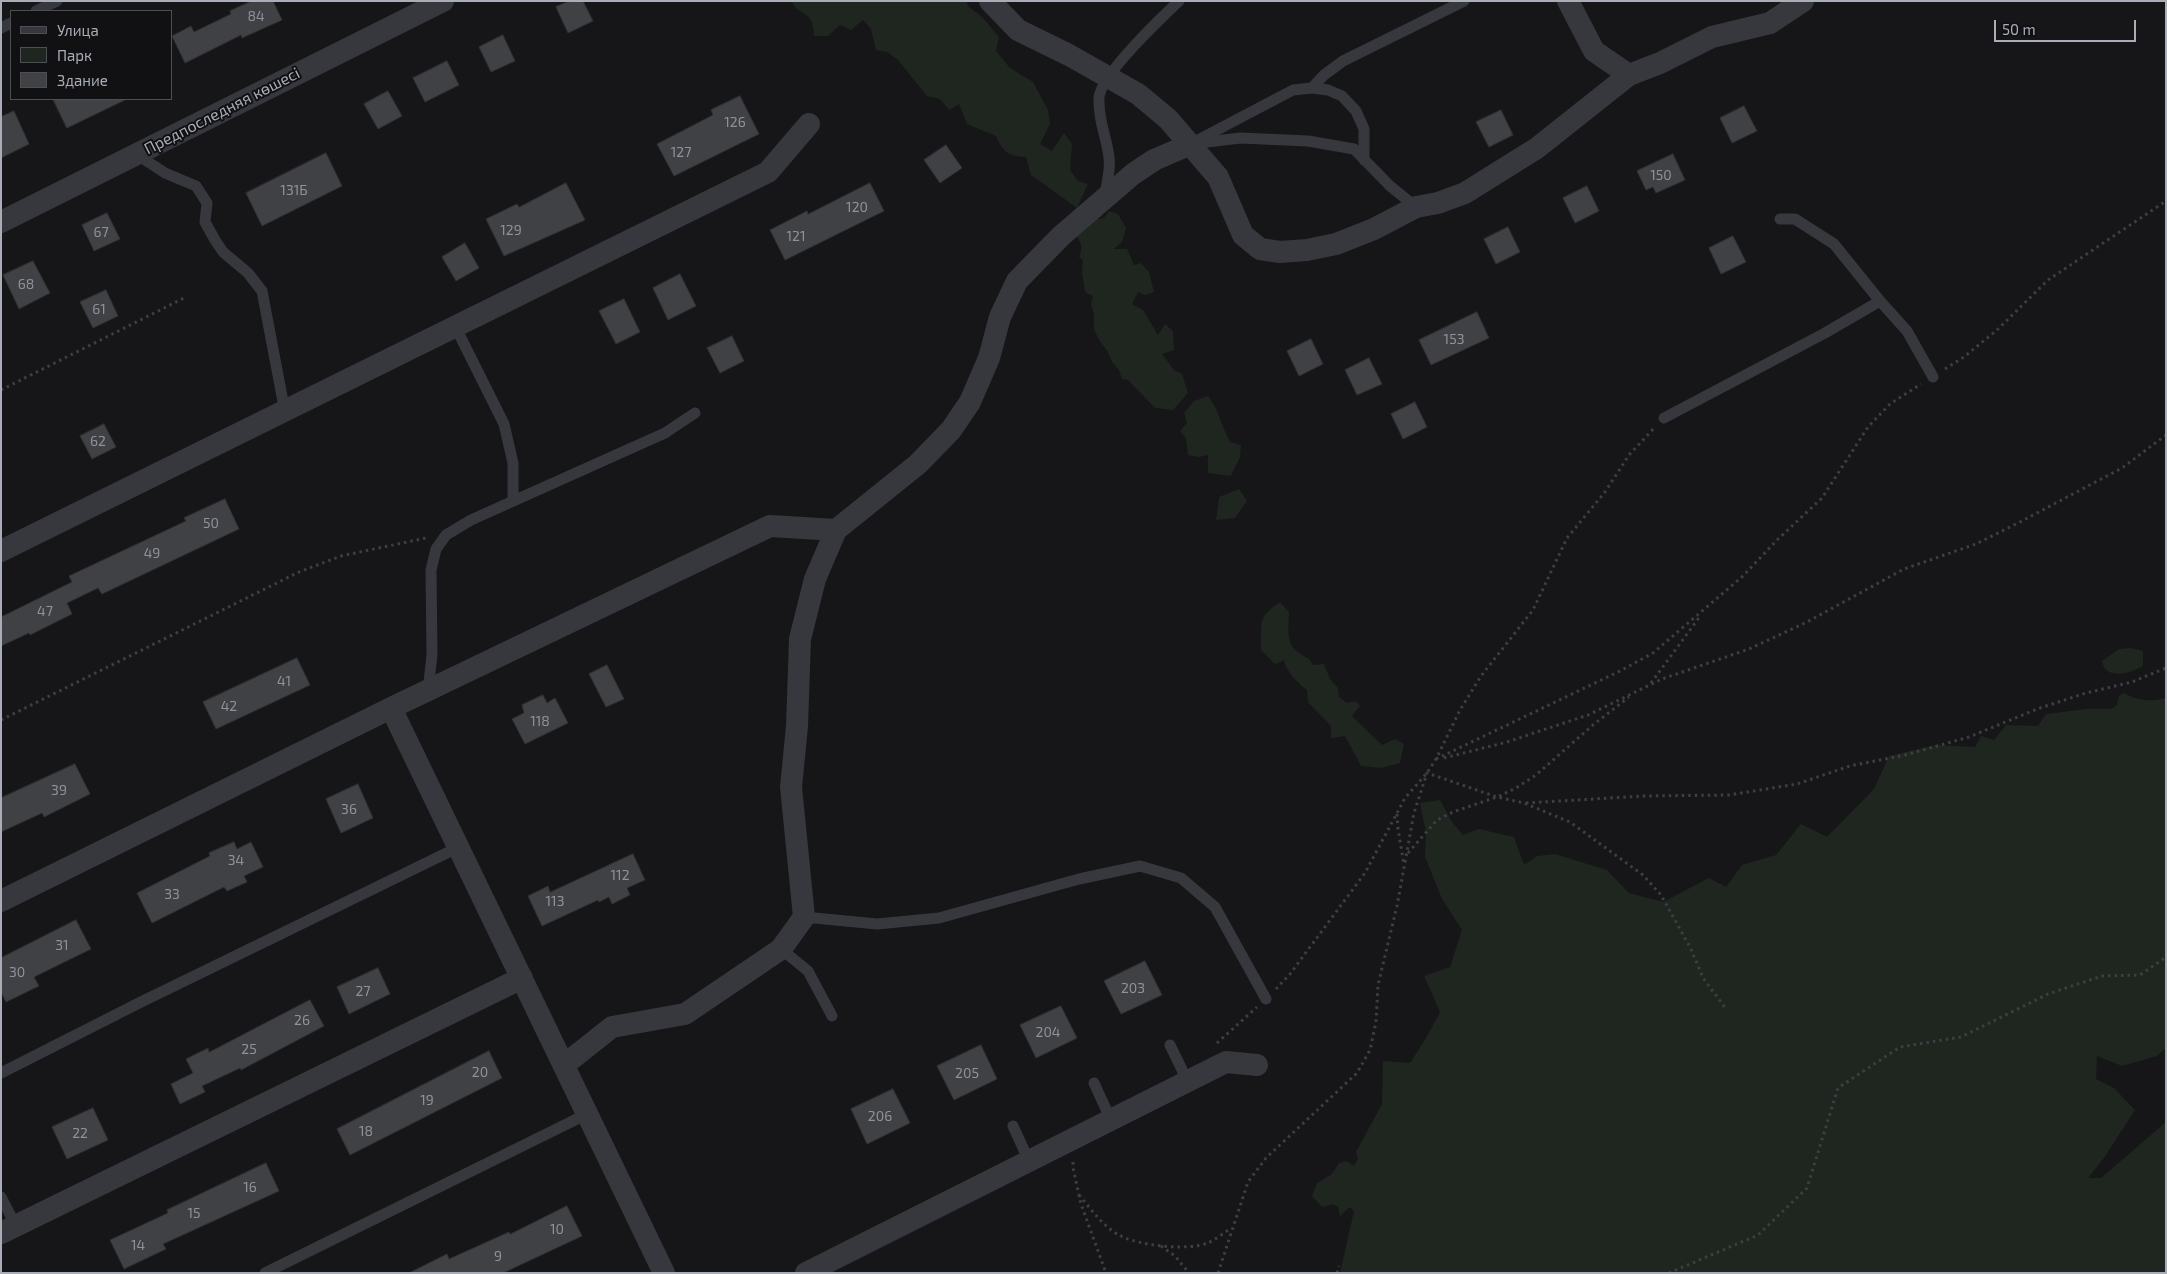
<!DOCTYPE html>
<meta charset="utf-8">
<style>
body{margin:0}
#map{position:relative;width:2167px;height:1274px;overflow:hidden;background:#161618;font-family:"Exo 2",sans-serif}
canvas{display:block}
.frame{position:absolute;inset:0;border:2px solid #a8adb8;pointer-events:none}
.legend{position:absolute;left:10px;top:10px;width:162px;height:90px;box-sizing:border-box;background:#111113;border:1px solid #4d4f55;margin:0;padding:6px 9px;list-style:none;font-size:15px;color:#a8adb8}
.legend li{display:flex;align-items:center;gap:10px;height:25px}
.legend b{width:25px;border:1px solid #4d4f55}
.scale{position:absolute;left:1994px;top:20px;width:142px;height:22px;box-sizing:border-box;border:2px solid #a8adb8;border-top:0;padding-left:6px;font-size:15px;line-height:18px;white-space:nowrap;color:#a8adb8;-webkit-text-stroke:4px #111113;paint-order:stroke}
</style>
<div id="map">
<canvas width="2167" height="1274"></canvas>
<div class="frame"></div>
<ul class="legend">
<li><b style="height:6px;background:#37383d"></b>Улица</li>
<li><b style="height:14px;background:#1e261f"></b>Парк</li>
<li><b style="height:14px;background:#404145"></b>Здание</li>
</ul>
<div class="scale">50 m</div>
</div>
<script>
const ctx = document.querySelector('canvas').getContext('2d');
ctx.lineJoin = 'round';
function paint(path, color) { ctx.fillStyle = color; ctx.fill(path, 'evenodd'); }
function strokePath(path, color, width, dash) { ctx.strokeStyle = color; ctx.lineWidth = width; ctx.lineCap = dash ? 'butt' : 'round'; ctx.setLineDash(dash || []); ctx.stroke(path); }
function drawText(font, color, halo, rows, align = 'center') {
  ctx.font = font + ' "Exo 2",sans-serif'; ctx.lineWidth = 4; ctx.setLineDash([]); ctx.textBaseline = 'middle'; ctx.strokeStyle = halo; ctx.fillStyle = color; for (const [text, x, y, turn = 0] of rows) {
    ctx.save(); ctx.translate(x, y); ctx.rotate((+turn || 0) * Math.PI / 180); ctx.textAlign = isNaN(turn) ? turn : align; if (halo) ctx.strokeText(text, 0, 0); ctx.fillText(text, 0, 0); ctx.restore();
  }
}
const green = new Path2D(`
 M791,1H966L969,7L982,17L999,37L996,51L1010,68L1033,82L1048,110L1050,124L1040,144L1052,151L1064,133L1072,144L1070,170L1078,181L1088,184L1077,208L1031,175L1026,157C1008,156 1004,153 996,136L967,124L959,104L949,110L940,99L927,96L898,60L887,52L876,50L871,29L863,20L851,30L840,25L828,36H814C813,8 800,18 791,1Z
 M1109,211L1118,214L1126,228L1122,242L1114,249H1127L1134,265L1141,263L1149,272L1154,292L1145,295L1138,292L1132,304L1143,310L1158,335L1165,324L1173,331L1174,350L1162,354L1174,370L1182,374L1188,393L1173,410L1155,408L1128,380L1122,379L1119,370L1112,362L1108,352L1099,340L1094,329V314L1091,304L1093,296L1085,292L1082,272L1083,260L1079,257C1083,249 1082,243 1076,236L1091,220L1104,218Z
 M1208,396C1220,412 1221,425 1230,442L1241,445L1240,457L1231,476L1208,473V455L1199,457L1188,455L1186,438L1180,431L1187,423L1184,413L1194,401Z
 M1239,489L1247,501L1235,518L1216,520L1219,497Z
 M1280,602L1289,612C1289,627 1285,643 1299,653C1306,658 1309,657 1313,665L1324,664L1330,679L1338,688L1339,697L1347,703L1356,701L1360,706L1352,716L1382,745L1395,739L1404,744L1400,763L1382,768L1361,766L1345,736L1331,738V726L1308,702L1307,690C1296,682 1289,674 1284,662L1286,660L1275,664L1261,650C1262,623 1256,618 1280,602Z
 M2131,648L2143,651V666C2131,673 2105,681 2102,661L2119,649Z
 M2124,693C2138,701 2149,702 2166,698V1048L2157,1056L2122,1066L2097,1056L2096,1079L2114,1088L2135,1110L2104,1158L2088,1178H2101L2166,1122V1273H1340L1354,1211L1350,1207L1340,1216L1338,1207L1333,1204L1322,1207L1312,1196L1317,1183L1332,1174L1339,1163L1347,1161L1354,1166L1358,1159L1356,1152L1382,1104L1383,1061L1410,1063L1426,1038L1440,1012L1424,976L1450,967L1462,930L1442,899L1425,857L1426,833L1420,803L1440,800L1452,822L1463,835L1479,829L1514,837L1524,865L1537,856L1555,854L1607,870L1629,893L1663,902L1709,878L1726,887L1742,865L1776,855L1801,824L1827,837L1874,789L1889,756L1936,745L1975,747L1981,736L1994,740L2006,725L2038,726L2046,714L2087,709H2111L2117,705L2119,696Z`);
const building = new Path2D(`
 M252,1H273L282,20L242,38L241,35L185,63L172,36L191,26L194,32L231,14L230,11Z
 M569,1H583L593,21L568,33L556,7Z
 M503,35L515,61L491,72L479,47Z
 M447,61L459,85L425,102L413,78Z
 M388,91L402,116L378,129L364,104Z
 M740,96L759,134L674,176L657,144L713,115L711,110Z
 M53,99H127L67,128Z
 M1744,106L1757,131L1732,143L1720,118Z
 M1501,110L1513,135L1489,147L1476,122Z
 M14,111L29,144L1,158V117Z
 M946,145L962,168L940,183L924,160Z
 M326,153L342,186L262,226L246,193Z
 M1673,154L1685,180L1656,193L1653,187L1646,190L1637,171Z
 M566,183L585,220L504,256L486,219L517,204L519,207Z
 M870,183L884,211L785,260L770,230L807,211L808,214Z
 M1587,186L1599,211L1575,223L1563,198Z
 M107,213L120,239L94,251L82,225Z
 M1508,227L1520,252L1496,264L1484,239Z
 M1733,236L1746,262L1721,274L1709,248Z
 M465,243L479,268L456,281L442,257Z
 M33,261L50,293L19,309L3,275Z
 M680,274L696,306L668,320L653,288Z
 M106,290L118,316L93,328L80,302Z
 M624,299L640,332L616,344L599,311Z
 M1477,312L1489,338L1431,365L1419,340Z
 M732,336L744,361L720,373L707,348Z
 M1311,339L1323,364L1299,376L1287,351Z
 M1369,358L1382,384L1357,395L1345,370Z
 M1415,402L1427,427L1403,439L1391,414Z
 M104,424L116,447L92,459L80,436Z
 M225,499L239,529L102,594L98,588L67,603L72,614L30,635L29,633L1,646V617L72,582L69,576L186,521L184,518Z
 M297,658L310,685L216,729L203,702Z
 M607,665L624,699L606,707L589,674Z
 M543,695L547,703L555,698L568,723L525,744L512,719L524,713L522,705Z
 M75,764L90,794L44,817L42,813L1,832V798Z
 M358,784L373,818L341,833L326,799Z
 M234,842L237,849L251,842L263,867L244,876L247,882L227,891L224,887L152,923L137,893L210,856L209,853Z
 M633,854L645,880L627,888L630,895L612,904L609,897L599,902L598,900L542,926L528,896L548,886L550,892Z
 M76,920L91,949L34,977L39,986L6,1002L1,992V958Z
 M1145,961L1162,995L1121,1014L1104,981Z
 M378,968L390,994L349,1014L337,987Z
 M310,1000L324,1026L241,1070L240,1068L202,1086L205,1092L180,1104L171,1084L193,1073L186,1059L208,1048L209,1052Z
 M1061,1006L1077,1038L1036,1058L1020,1025Z
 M981,1045L997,1079L954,1100L937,1066Z
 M489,1051L502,1078L350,1155L337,1129Z
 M893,1089L910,1123L867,1144L851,1109Z
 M93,1108L108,1140L67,1159L52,1127Z
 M266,1163L279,1191L163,1244L166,1249L124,1269L110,1240L168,1213L167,1210Z
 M567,1206L582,1236L503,1273H409L447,1254L449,1259L509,1232L510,1234Z`);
const path = new Path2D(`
 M1945,369L1964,357L1997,330L2048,280L2166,201
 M1,390L184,298
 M1651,683L1701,615
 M1,720L299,572L341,556L426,538
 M1444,758L1507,742L1588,715L1662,679L1749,649L1807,622L1904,569L1976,544L2020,522L2122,468L2166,435
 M1436,759L1618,672L1653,653L1743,576L1777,540L1822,498L1868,427L1890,404L1921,384
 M1526,803L1644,796L1729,795L1797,784L1850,766L1905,755L1969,737L2037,709L2086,693L2132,682L2166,668
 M1397,814L1398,829L1404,865
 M1408,853L1437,820L1453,812L1497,797L1516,788L1536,775L1593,725L1629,697
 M1276,989L1290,974L1365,873L1405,798L1427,773L1436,759L1460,710L1481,676L1533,610L1567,538L1605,492L1629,455L1655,427
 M1217,1043L1257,1007
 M1073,1162V1168L1081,1204L1106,1273
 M1079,1195C1091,1209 1102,1225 1117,1234C1137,1246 1187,1251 1208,1243C1216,1239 1224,1233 1231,1228
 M1161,1246L1175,1256L1189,1273
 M1218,1273L1248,1182L1266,1158L1357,1073L1370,1050L1376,1022L1378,985L1397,906L1414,813L1427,773L1497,797L1524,803L1570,822L1643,875L1661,895L1690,947L1703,978L1726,1009
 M1337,1273L1339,1266
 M1669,1273L1758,1235L1807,1188L1838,1088L1900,1047L1961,1037L2048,994L2102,976L2140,975L2166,957`);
const lane = new Path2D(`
 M36,11L57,1
 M1,28L11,23
 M1312,88L1324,75L1343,61L1464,1
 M1196,141L1293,90L1312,88L1328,90L1342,96L1356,111L1364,129V160
 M1191,144L1240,138L1308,141L1354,149L1390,186L1416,207
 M136,154L165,173L196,186L207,203L205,222L215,240L223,252L248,273L262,291L285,412
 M1105,196C1106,185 1111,170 1109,158C1107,137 1098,122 1099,98C1100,76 1161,18 1179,1
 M1780,219H1795L1834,244L1880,301L1907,331L1933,377
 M456,328L504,424L513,463V501
 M1664,418L1825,333L1880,301
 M428,691L432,655L431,570L436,549L446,535L471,520L665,433L695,413
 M804,917L877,924L939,918L1079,879L1140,866L1181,878L1215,907L1266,999
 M781,949L808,971L832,1016
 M1170,1045L1188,1082
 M1,1073L139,1003L459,847
 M1094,1083L1111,1120
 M1013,1126L1029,1161
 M1,1197L16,1226
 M265,1273L587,1114`);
const street = new Path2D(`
 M990,1L1018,30L1069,55L1138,94L1168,119L1218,177L1243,235L1260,249L1280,252L1307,250L1336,244L1374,229L1416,207L1438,203L1465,193L1537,148L1629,75L1660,63L1712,37L1770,23L1803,1
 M1568,1L1594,51L1629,75
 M1,222L443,1
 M1,551L768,172L809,124
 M391,708L664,1273
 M1,901L391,708L770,526L836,530
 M564,1065L612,1027L685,1014L781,949L804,917L791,787L797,726L800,639L815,579L836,530L918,464L951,430L970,402L989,358L1000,317L1017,281L1061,236L1133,174L1154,160L1191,144
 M1,1233L522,978
 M806,1273L1226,1062L1257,1065`);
const numberNames = [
 ["84",256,16],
 ["126",735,122],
 ["127",681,152],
 ["150",1661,175],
 ["131Б",294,190],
 ["120",857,207],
 ["129",511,230],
 ["67",101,232],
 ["121",796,236],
 ["68",26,284],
 ["61",99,309],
 ["153",1454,339],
 ["62",98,441],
 ["50",211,523],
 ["49",152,553],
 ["47",45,611],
 ["41",284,681],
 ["42",229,706],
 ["118",540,721],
 ["39",59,790],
 ["36",349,809],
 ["34",236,860],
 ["112",620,875],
 ["33",172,894],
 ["113",555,901],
 ["31",62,945],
 ["30",17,972],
 ["203",1133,988],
 ["27",363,991],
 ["26",302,1020],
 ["204",1048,1032],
 ["25",249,1049],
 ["20",480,1072],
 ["205",967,1073],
 ["19",427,1100],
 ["206",880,1116],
 ["18",366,1131],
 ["22",80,1133],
 ["16",250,1187],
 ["15",194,1213],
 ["10",557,1229],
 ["14",138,1245],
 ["9",498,1256]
];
const streetNames = [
 ["Предпоследняя көшесі",222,111,-27]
];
paint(green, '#1e261f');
paint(building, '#404145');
strokePath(building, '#303034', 1);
strokePath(path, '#3d3f44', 3, [2.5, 4]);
strokePath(lane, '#37383d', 11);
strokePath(street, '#37383d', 22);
drawText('14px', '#8e929b', null, numberNames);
drawText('16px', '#a8adb8', '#111113', streetNames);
</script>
